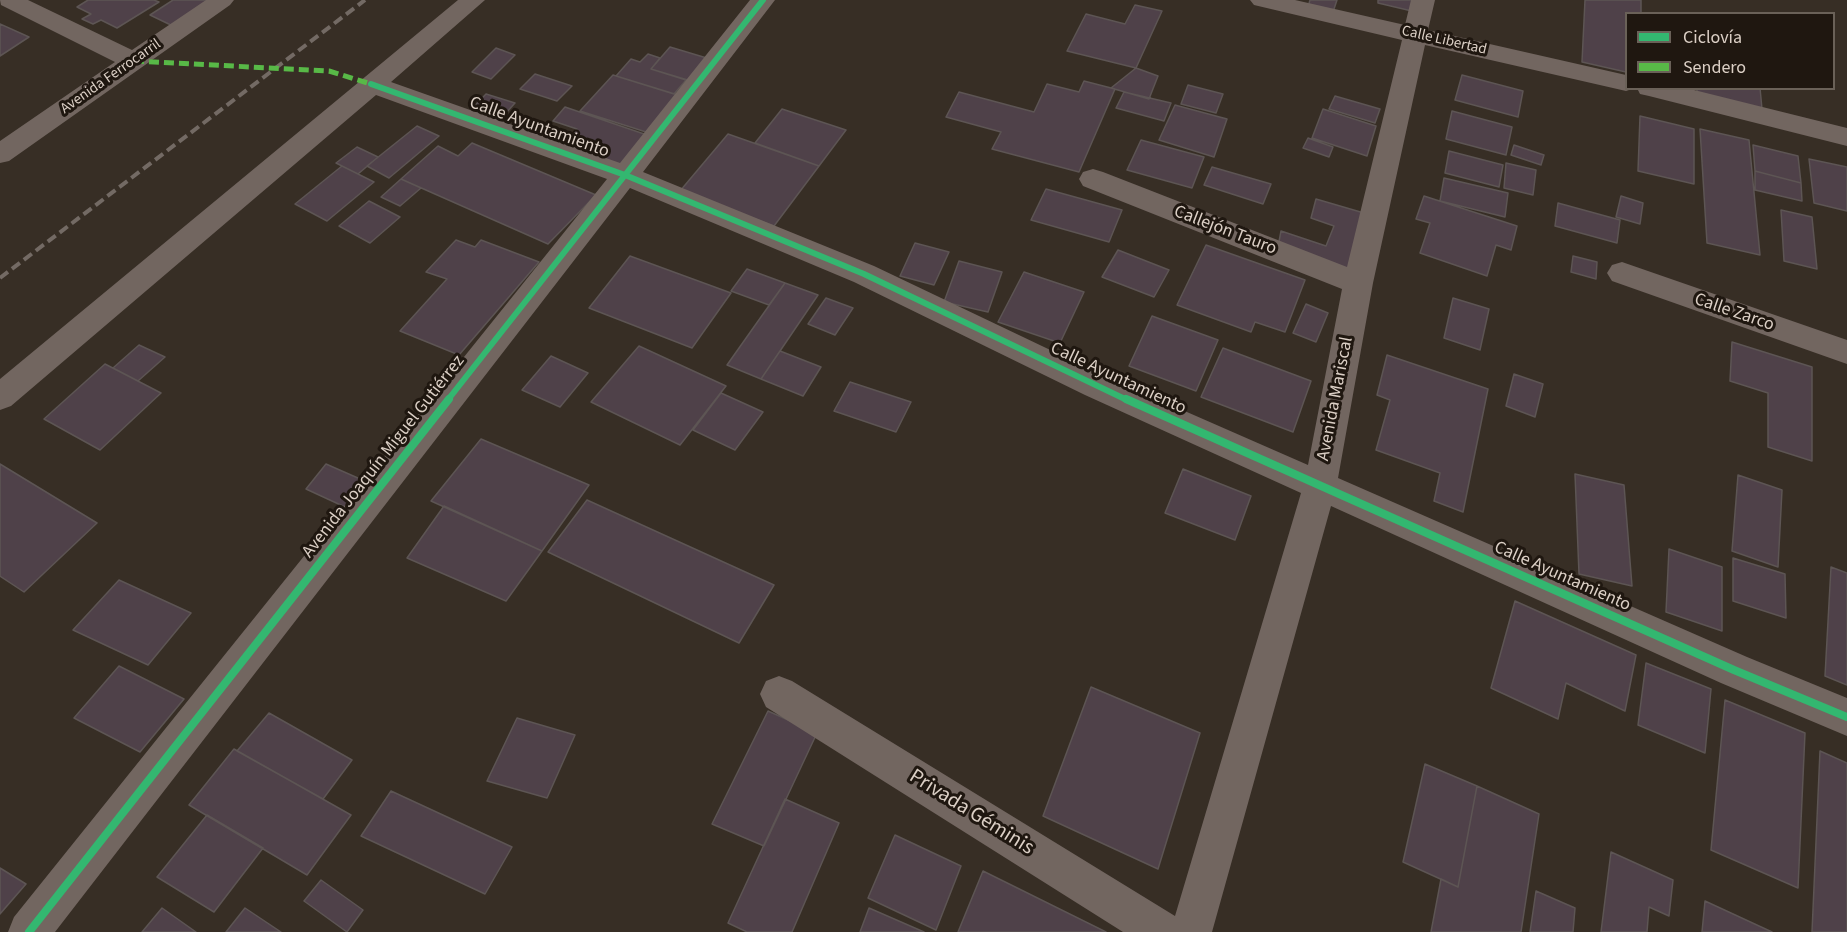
<!DOCTYPE html>
<meta charset="utf-8">
<style>
body{margin:0}
#map{position:relative;width:1847px;height:932px;overflow:hidden;background:#372e25;font-family:"Source Sans 3",sans-serif}
canvas{display:block}
.legend{position:absolute;left:1625px;top:12px;width:210px;height:78px;box-sizing:border-box;background:#1f1710;border:2px solid #6a6158;margin:0;padding:8px 10px;list-style:none;font-size:18px;color:#dbcfc5}
.legend li{display:flex;align-items:center;gap:12px;height:30px}
.legend b{width:30px;border:2px solid #6a6158}
</style>
<div id="map">
<canvas width="1847" height="932"></canvas>
<ul class="legend">
<li><b style="height:8px;background:#33b770"></b>Ciclovía</li>
<li><b style="height:8px;background:#58b947"></b>Sendero</li>
</ul>
</div>
<script>
const ctx = document.querySelector('canvas').getContext('2d');
ctx.lineJoin = 'round';
function paint(path, color) { ctx.fillStyle = color; ctx.fill(path, 'evenodd'); }
function strokePath(path, color, width, dash) { ctx.strokeStyle = color; ctx.lineWidth = width; ctx.lineCap = dash ? 'butt' : 'round'; ctx.setLineDash(dash || []); ctx.stroke(path); }
function drawText(font, color, halo, rows, align = 'center') {
  ctx.font = font + ' "Source Sans 3",sans-serif'; ctx.lineWidth = 6; ctx.setLineDash([]); ctx.textBaseline = 'middle'; ctx.strokeStyle = halo; ctx.fillStyle = color; for (const [text, x, y, turn = 0] of rows) {
    ctx.save(); ctx.translate(x, y); ctx.rotate((+turn || 0) * Math.PI / 180); ctx.textAlign = isNaN(turn) ? turn : align; if (halo) ctx.strokeText(text, 0, 0); ctx.fillText(text, 0, 0); ctx.restore();
  }
}
const building = new Path2D(`
 M88,0H154L159,2L117,28L101,20L93,24L82,19L91,14L77,7Z
 M173,0H216L175,27L150,15Z
 M1310,0H1337L1333,12L1308,7Z
 M1378,0H1419L1416,12L1378,3Z
 M1585,0H1641V14H1626V72L1582,62Z
 M1135,5L1162,11L1136,68L1067,51L1086,14L1125,24Z
 M0,24L29,37L0,56Z
 M670,47L710,59L691,81L651,69Z
 M496,48L515,55L491,79L472,72Z
 M648,54L660,58L651,69L686,80L674,94L616,76L631,59L640,62Z
 M1136,68L1158,76L1149,99L1111,88Z
 M535,74L572,86L557,101L520,89Z
 M613,75L678,95L646,132L580,111Z
 M1462,75L1523,91L1518,117L1455,100Z
 M1084,81L1115,89L1079,172L992,149L1001,132L946,117L959,92L1034,112L1047,84L1079,92Z
 M1188,85L1223,94L1216,113L1181,104Z
 M1697,88H1760L1762,109L1697,94Z
 M1124,92L1171,103L1164,121L1116,108Z
 M486,94L515,103L496,124L467,114Z
 M1335,96L1380,109L1375,123L1329,109Z
 M1175,105L1227,119L1214,157L1159,140Z
 M565,107L650,136L621,170L560,149L577,129L553,121Z
 M782,109L846,130L819,166L755,143Z
 M1323,109L1376,126L1367,156L1312,138Z
 M1452,111L1512,127L1506,155L1446,139Z
 M1640,116L1694,129V184L1638,171Z
 M417,126L439,136L389,178L367,166Z
 M1700,129L1749,140L1760,255L1707,243Z
 M728,134L819,166L774,226L680,191Z
 M1308,138L1333,147L1329,157L1303,148Z
 M1141,140L1204,157L1192,188L1127,170Z
 M472,143L596,195L548,244L401,179L438,146L458,156Z
 M1514,145L1544,155L1541,165L1511,155Z
 M1753,145L1798,156L1801,183L1755,171Z
 M357,147L378,157L358,174L336,163Z
 M1449,151L1503,165L1499,187L1445,173Z
 M1809,159L1847,167V211L1814,203Z
 M1506,163L1536,170L1533,195L1504,188Z
 M342,166L374,182L327,221L295,204Z
 M1212,167L1271,184L1263,204L1204,185Z
 M1755,171L1801,183L1802,201L1755,190Z
 M1444,178L1508,193L1505,217L1440,201Z
 M401,179L421,188L400,206L381,197Z
 M1046,189L1122,210L1109,242L1031,220Z
 M1424,196L1517,226L1511,250L1496,245L1487,276L1420,253L1430,223L1416,219Z
 M1621,196L1643,203L1640,224L1616,217Z
 M1316,199L1364,213L1350,273L1278,247L1281,231L1326,246L1334,226L1311,218Z
 M369,201L400,217L370,243L339,226Z
 M1558,203L1620,220L1617,243L1555,226Z
 M1781,210L1812,217L1817,269L1784,261Z
 M456,240L475,247L481,240L539,262L459,355L400,331L447,279L426,272Z
 M915,243L949,252L934,285L900,276Z
 M1206,245L1305,280L1285,332L1255,322L1251,332L1177,305Z
 M1118,250L1169,270L1154,297L1102,277Z
 M630,256L731,293L692,348L589,308Z
 M1573,256L1597,262L1596,279L1571,272Z
 M959,261L1002,272L988,312L944,302Z
 M747,269L785,283L769,305L731,291Z
 M1024,272L1084,292L1060,343L998,322Z
 M785,283L818,295L761,379L727,365Z
 M826,298L853,308L835,335L808,324Z
 M1453,298L1489,309L1480,350L1444,338Z
 M1306,304L1328,313L1316,342L1293,333Z
 M1152,316L1218,340L1196,391L1129,366Z
 M1732,342L1812,367V461L1768,447V393L1730,381Z
 M139,345L165,357L138,381L113,368Z
 M639,346L726,386L680,445L591,402Z
 M1223,348L1311,381L1293,432L1201,397Z
 M780,351L821,367L803,396L761,379Z
 M1387,355L1488,389L1463,512L1434,501L1440,473L1376,450L1390,400L1377,395Z
 M551,356L588,373L560,407L522,390Z
 M105,364L161,393L100,450L44,419Z
 M1514,374L1543,384L1535,417L1506,406Z
 M850,382L911,402L896,432L834,411Z
 M721,393L763,412L735,450L693,430Z
 M481,439L589,485L542,551L431,501Z
 M0,464L97,523L24,592L0,576Z
 M326,464L367,482L345,507L306,489Z
 M1183,469L1251,496L1235,540L1165,513Z
 M1575,474L1624,485L1632,586L1579,574Z
 M1738,475L1782,490L1778,567L1732,551Z
 M587,500L774,585L739,643L548,552Z
 M444,506L542,551L506,601L407,558Z
 M1669,549L1722,567V631L1666,612Z
 M1733,558L1785,574L1786,618L1733,601Z
 M1831,567L1847,573V685L1825,676Z
 M119,580L191,613L148,665L73,630Z
 M1515,601L1636,655L1625,711L1566,683L1558,719L1491,688Z
 M1646,663L1711,689L1705,753L1638,725Z
 M119,666L184,699L140,752L74,718Z
 M1091,687L1200,733L1158,869L1043,816Z
 M1725,700L1805,733L1798,888L1711,850Z
 M768,711L817,733L764,846L712,824Z
 M269,713L352,760L323,799L237,751Z
 M517,718L575,735L547,798L487,781Z
 M234,749L351,815L307,875L189,805Z
 M1820,751L1847,763V932H1812Z
 M1425,764L1477,786L1458,887L1403,862Z
 M1477,786L1539,814L1521,932H1431L1441,879L1458,887Z
 M391,791L512,847L485,894L361,836Z
 M785,799L839,823L792,932H747L728,923Z
 M207,815L263,848L214,912L157,877Z
 M895,835L961,866L936,930L868,898Z
 M1611,852L1673,880L1669,916L1649,907L1647,932H1601Z
 M0,868L26,884L0,914Z
 M983,871L1106,932H958Z
 M321,880L363,910L347,932L304,901Z
 M1536,891L1575,908L1573,932H1530Z
 M1705,901L1772,932H1702Z
 M162,908L196,932H142Z
 M245,908L281,932H226Z
 M869,908L924,932H860Z`);
const minor = new Path2D(`
 M0,0H28L132,50L206,0H234L230,5L9,161L0,163V141L115,62L1,5Z
 M458,0H485L391,82L620,163L750,0H775L643,172L874,266L1107,377L1308,465L1342,289L1083,186L1079,179L1083,172L1093,169L1103,172L1347,267L1402,40L1254,5L1250,0H1295L1405,25L1411,0H1435L1428,30L1626,75V88H1635L1626,91L1425,45L1373,283L1338,478L1747,657L1847,698V736L1721,683L1331,506L1212,932H1123L766,707L760,694L766,681L779,676L792,681L1175,916L1301,493L1085,395L854,282L630,188L55,932H8L14,917L607,179L376,95L11,406L0,410V379Z
 M1637,88H1686L1847,128V146L1649,96L1640,94Z
 M1622,262L1847,340V364L1612,281L1607,273L1612,265Z`);
const rail = new Path2D(`
 M0,278L365,0`);
const quiet = new Path2D(`
 M134,61L329,71L371,84`);
const cyclewayFar1 = new Path2D(`
 M371,84L625,175L864,274L1129,401
 M447,401L763,0`);
const cycleway = new Path2D(`
 M1126,399L1734,670L1847,717
 M29,932L449,399`);
const farStreetnames = [
 ["Calle Libertad",1444,41,13],
 ["Avenida Ferrocarril",111,77,-35]
];
const streetNames = [
 ["Calle Ayuntamiento",539,128,20],
 ["Callejón Tauro",1225,231,21],
 ["Calle Zarco",1734,313,19],
 ["Calle Ayuntamiento",1118,379,25],
 ["Avenida Mariscal",1336,399,-79],
 ["Avenida Joaquín Miguel Gutiérrez",384,457,-52],
 ["Calle Ayuntamiento",1562,577,24]
];
const nearStreetnames = [
 ["Privada Géminis",971,813,32]
];
paint(building, '#4f4149');
strokePath(building, '#5d5554', 1.5);
paint(minor, '#726660');
strokePath(rail, '#736a64', 4, [10, 5]);
strokePath(quiet, '#58b947', 5, [10, 5]);
strokePath(cyclewayFar1, '#33b770', 6);
strokePath(cycleway, '#33b770', 8);
drawText('15px', '#dbcfc5', '#1f1710', farStreetnames);
drawText('18px', '#dbcfc5', '#1f1710', streetNames);
drawText('21px', '#dbcfc5', '#1f1710', nearStreetnames);
</script>
